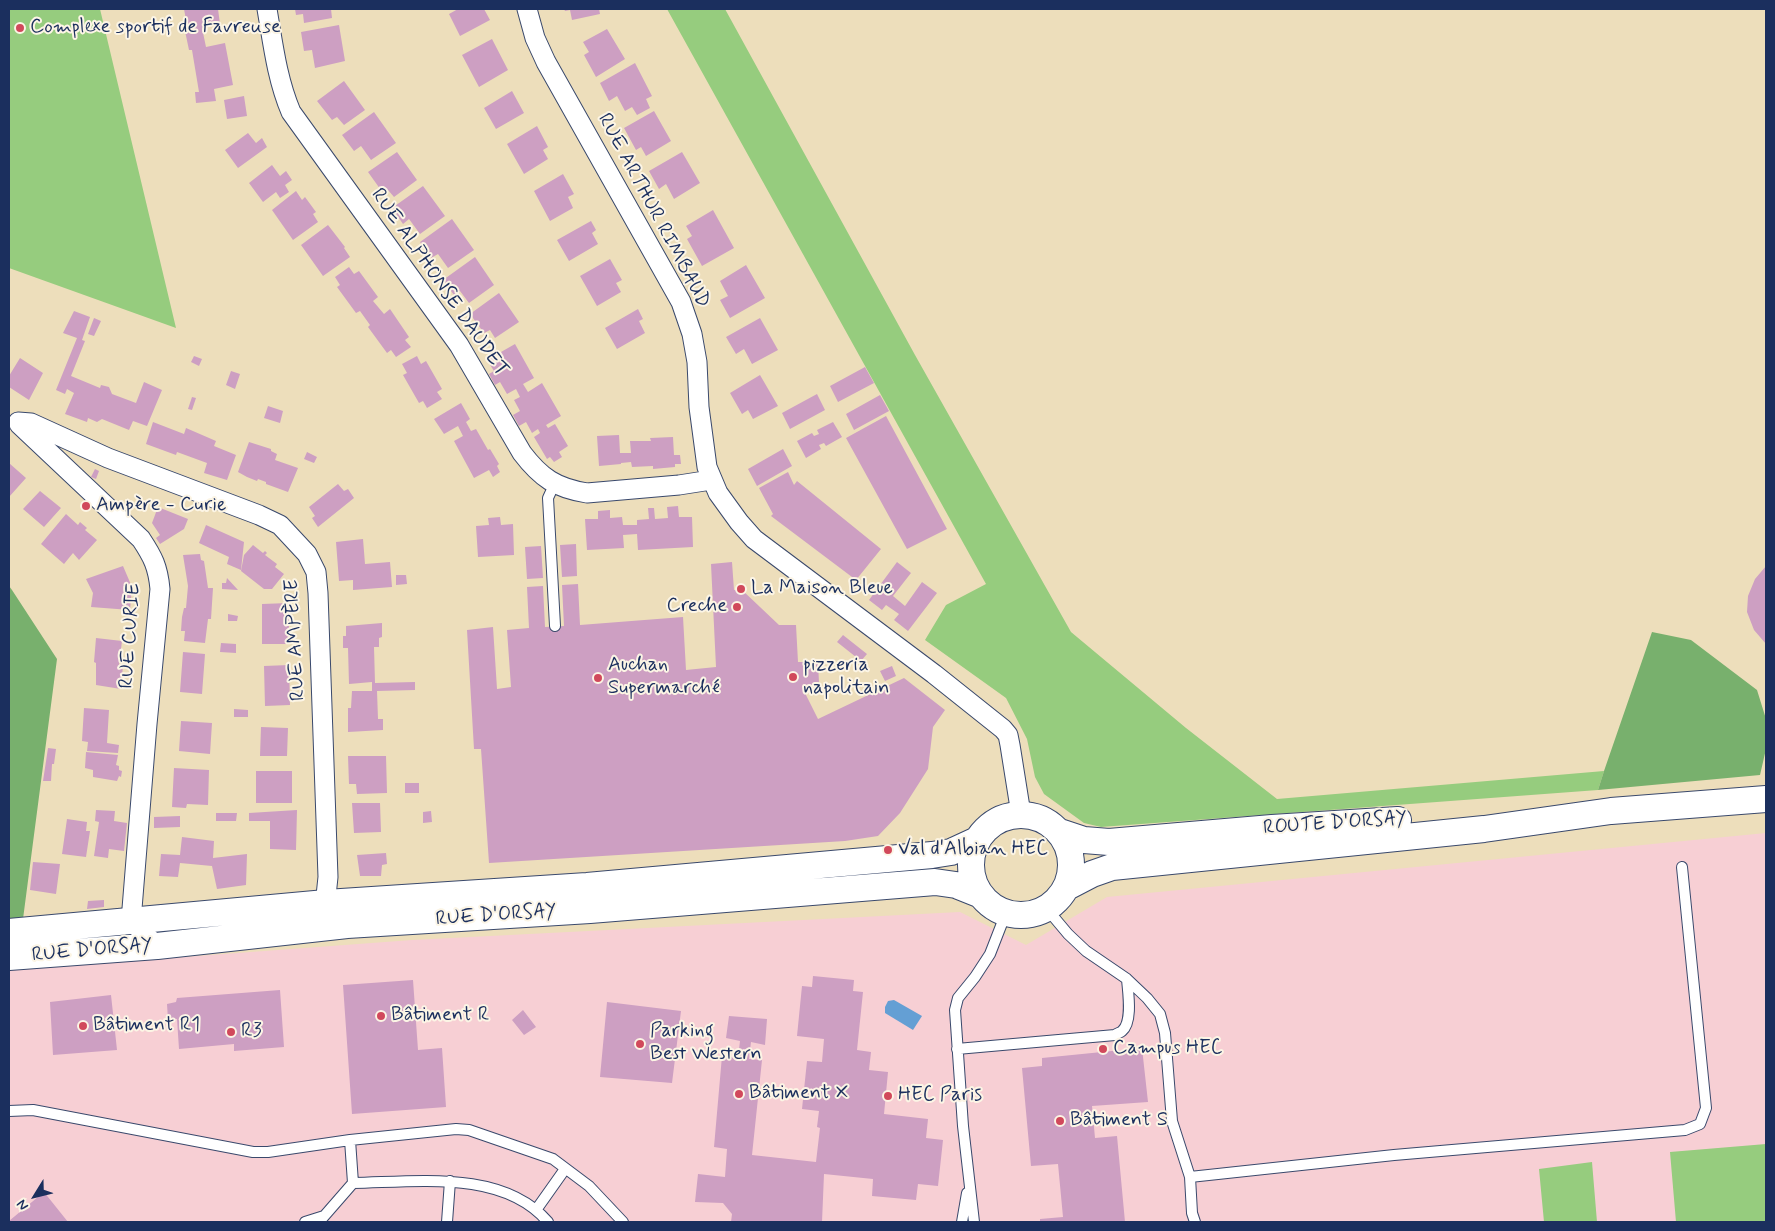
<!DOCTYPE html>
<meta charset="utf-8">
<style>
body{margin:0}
#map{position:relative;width:1775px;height:1231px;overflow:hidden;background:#eddebb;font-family:Mynerve,sans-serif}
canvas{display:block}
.frame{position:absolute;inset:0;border:10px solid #1b2f5e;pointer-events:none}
.north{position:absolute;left:10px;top:1171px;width:50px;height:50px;-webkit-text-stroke:4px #fcf5e5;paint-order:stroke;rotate:234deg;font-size:14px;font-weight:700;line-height:20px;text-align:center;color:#1b2f5e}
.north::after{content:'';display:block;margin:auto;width:18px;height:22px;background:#1b2f5e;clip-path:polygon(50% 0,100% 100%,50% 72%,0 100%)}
</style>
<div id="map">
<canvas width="1775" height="1231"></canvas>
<div class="frame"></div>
<div class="north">N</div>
</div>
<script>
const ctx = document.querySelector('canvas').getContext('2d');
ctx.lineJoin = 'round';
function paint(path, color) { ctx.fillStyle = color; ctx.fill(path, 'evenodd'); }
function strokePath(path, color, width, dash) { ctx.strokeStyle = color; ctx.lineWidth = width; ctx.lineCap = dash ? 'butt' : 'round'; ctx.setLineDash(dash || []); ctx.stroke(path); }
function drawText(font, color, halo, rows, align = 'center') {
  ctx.font = font + ' Mynerve,sans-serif'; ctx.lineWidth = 4; ctx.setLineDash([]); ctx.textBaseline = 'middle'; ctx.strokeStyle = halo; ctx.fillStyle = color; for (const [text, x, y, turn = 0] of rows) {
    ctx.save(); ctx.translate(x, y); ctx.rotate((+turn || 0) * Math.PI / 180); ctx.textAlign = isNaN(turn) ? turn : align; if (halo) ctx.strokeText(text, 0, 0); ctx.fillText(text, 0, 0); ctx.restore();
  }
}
const built = new Path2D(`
 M1766,833V1222H9V970L412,940L960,912L1026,945L1107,897Z`);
const green = new Path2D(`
 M9,9H100L176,328L9,268Z
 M667,9H725L915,355L1071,632L1186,728L1277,799L1604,771L1598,790L1101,827L1084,823L1044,794L1035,777L1027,739L1006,698L925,640L946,605L986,584Z
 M1766,1144V1222H1676L1670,1152Z
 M1592,1162L1597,1222H1544L1539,1169Z`);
const forest = new Path2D(`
 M9,586L12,590L57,659L23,919L9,918Z
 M1652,632L1691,640L1757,690L1766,719V749L1760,775L1598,790L1604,771Z`);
const water = new Path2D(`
 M894,1000L922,1016L913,1030L885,1013V1007L888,1001Z`);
const building = new Path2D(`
 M184,9H218L220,24L202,28L206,47L225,43L233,85L214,89L216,101L196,103L195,92H199L192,50H189L185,31H188Z
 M295,9H331L332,18L304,23L303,14L296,15Z
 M458,9H484L490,20L460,36L449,14Z
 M564,9H599L600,14L572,20L570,10L565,11Z
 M339,25L345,61L315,68L312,50L304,51L301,32Z
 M607,29L625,59L596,77L584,55L589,52L583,42Z
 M492,39L508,70L479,87L462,55Z
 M635,63L652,96L646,99L650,108L637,115L632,107L625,111L617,96L609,101L600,83Z
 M344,81L365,110L344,125L337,117L332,120L317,101Z
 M512,91L524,113L496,129L484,108Z
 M244,96L247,116L227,119L224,100Z
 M654,111L671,141L646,156L641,147L636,150L624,128Z
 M374,112L396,143L371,160L361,146L354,151L342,135Z
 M537,126L548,147L543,150L548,159L524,174L507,144Z
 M248,133L256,143L262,138L267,147L238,168L225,150Z
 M397,152L417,180L394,197L388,190L383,193L368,172Z
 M682,152L700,183L674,199L666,184L659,189L649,171Z
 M272,165L280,176L286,171L292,180L285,185L289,192L280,198L276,192L263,202L249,183Z
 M563,174L574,194L568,197L573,208L550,221L534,191Z
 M423,186L445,216L420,234L409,219L403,224L392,208Z
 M296,191L302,200L305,197L316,212L313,214L318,222L293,240L272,210Z
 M713,210L734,248L702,266L687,239L692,236L686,226Z
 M452,219L474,250L448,268L438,254L431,258L420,242Z
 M591,221L596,230L592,233L598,244L569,261L557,240Z
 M328,225L345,247L344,248L350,257L323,276L301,245Z
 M475,257L494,285L469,303L460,291L454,295L443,280Z
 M610,259L622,280L616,283L621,292L597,306L580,276Z
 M746,265L765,298L730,318L720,300L728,296L720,281Z
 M349,267L354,274L359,271L378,297L373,301L384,314L390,309L409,337L405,340L411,347L396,357L391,350L387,353L368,327L370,325L360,311L356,313L337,287L340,285L335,277Z
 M499,293L519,322L495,338L490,330L484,333L470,314Z
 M638,309L643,319L639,321L645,333L617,349L605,328Z
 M74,311L90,317L82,340L85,341L71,376L100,388L101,385L109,387L112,394L136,403L144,382L162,390L147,426L133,421L129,430L102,419L97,422L88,418L87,422L65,414L74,393L67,389L65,394L56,390L77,338L63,333Z
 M94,318L101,321L94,336L88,334Z
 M760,318L778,350L752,364L744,349L736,354L726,337Z
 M515,344L534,378L523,384L528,392L542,383L561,416L546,425L548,428L555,424L568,446L559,452L562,457L554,462L550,457L547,459L534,437L540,433L538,429L532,433L526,422L519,426L513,415L520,411L514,400L520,397L516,389L507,394L500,382L495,385L489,374L494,371L487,360Z
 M194,356L202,359L199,366L191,362Z
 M417,356L421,364L426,361L442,389L437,392L442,399L427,408L423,401L419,403L403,375L407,373L402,364Z
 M20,358L43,373L29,400L9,387V376Z
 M865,367L874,383L838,402L830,386Z
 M231,371L240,374L235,389L226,385Z
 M760,375L778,406L753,419L748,410L742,414L730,393Z
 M817,394L825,410L790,429L782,413Z
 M880,395L889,411L854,430L846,414Z
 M192,397L196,398L192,410L188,409Z
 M461,403L470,419L466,422L471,431L476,429L488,450L490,449L499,464L497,466L500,472L493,477L489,470L474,478L454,441L463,436L458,426L444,434L434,419Z
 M268,406L283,411L280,423L264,418Z
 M886,416L947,529L907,549L846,438Z
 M153,422L184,434L186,428L216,441L214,446L236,455L227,480L204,473L207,463L177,452L176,455L146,444Z
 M833,422L842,437L826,446L824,443L819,445L821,449L806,458L797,441L812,433L814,436L819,434L817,430Z
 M619,435L620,453H631L630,441H651L650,438L673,437L674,455H680L681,464H675V467L653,469V466L632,467L631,462L621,463V464L599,466L597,436Z
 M249,442L271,449V451L277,454L275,460L298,468L288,492L266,484V482L258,479L257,481L247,477L238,472Z
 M783,449L792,466L757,486L748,469Z
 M307,452L317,457L314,463L304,459Z
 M9,463L26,478L9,497Z
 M95,469L99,471L96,479L91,477Z
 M788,472L794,485L797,481L881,549L856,580L771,516L773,514L759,488Z
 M338,484L344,491L348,489L354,498L318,527L312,518L315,516L309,507Z
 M40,491L61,508L44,527L23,509Z
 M678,506L679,517H692L693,547L638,550L637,534L623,535L624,548L587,550L585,519H598V511L610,510V518L622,517L623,525H637V520L649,519L648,508H654L655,519L668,518L667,507Z
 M158,507L188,519L184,529L160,544L156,538L160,535L152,523Z
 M66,514L78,525L80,522L87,528L85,530L97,540L79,560L73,553L64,564L41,544Z
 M500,517L501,525L513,524L514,555L478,557L476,526L489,525L488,518Z
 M206,525L244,542L241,570L227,564L229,557L199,543Z
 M363,539L365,564L390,562L392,587L353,590V580L339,581L336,542Z
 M576,544L577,576L562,577L560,545Z
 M253,545L263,553L265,551L267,553L265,555L277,564L275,567L284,574L272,589H264L241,571L244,555Z
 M541,546L543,578L527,579L525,547Z
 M200,554L201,560L204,561L208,588H213L211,619H208L205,643L184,641L185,631H181L182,617L184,608H186L188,586L183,555Z
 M732,562L734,590L741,589L779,625H796L798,662H818L819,683L803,689L818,719L904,678L945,710L933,727L928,769L900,813L878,836L845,841L489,863L481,749H474L467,630L493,627L497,689L511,687L507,630L529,628L527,587L543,586L545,627L564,626L562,585L578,584L580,625L683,617L686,670L716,667L711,564Z
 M897,562L911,573L893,596L905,606L922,582L937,593L908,631L894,620L899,614L886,605L882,610L869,600Z
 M123,566L132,587L130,610L91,607L93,593L86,579Z
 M1766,566V644L1754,630L1747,612L1748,596L1755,579Z
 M396,575H406L407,584L396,585Z
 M227,578L238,590L222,589V583H226Z
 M289,603V644H262V604Z
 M228,614L238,616L237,621H228Z
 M382,623V637L379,638V647H374L375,683L415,682V690L377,691L378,719H383V730L348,732V708H351L352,691H372V682L349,684L348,648H343V636H346V626Z
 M843,635L867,654L861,661L837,642Z
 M96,638L122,641L119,665H123L121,689L96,685V663L94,662Z
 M221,643L236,644V653L220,652Z
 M183,652L205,654L202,694L180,692Z
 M289,665L290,705L265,706L264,666Z
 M892,666L896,676L885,681L880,671Z
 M84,708L109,710L107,743L119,745L118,753L87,751L88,742L82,741Z
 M234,709L248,710V717H234Z
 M181,721L212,723L210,754L179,751Z
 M261,727L288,728L287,756H260Z
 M48,748L56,749L54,764H52L51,781H43Z
 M86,752L118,755L116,765L119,766V770L122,771L121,777L119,776L117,781L93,777V770L85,768Z
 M348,756H386L387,793L357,794L356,784H349Z
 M174,768L209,770L208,805L187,804L186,808L172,807Z
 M256,771H292V803H256Z
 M405,783H419V793H405Z
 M352,803H380L381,832L354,833Z
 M96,810L115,811L114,821L127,823L124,851L109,849L108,858L94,856L99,822L95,821Z
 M297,810L296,850L270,849V821H249V813Z
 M431,811L432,822L423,823V812Z
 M216,813H237L236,821H216Z
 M180,816V827L154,828V817Z
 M67,819L87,822L86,831H90L86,857L62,854Z
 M182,837L214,841L213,858L247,854L246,885L217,889L212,866L180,863L178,877L159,876L161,854L180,855Z
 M386,853L387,864L382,865L381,876H360L357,855Z
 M33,862L60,864L56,894L30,890Z
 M104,900V907L87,909L88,901Z
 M813,976L854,980L853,991L863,992L857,1050L871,1052L869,1070L888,1072L884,1114L928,1119L926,1138L943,1140L938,1186L918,1184L916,1200L872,1196L873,1179L824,1174L822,1222H731L732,1214L723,1203L695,1202L698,1174L725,1177L727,1149L714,1147L722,1056L738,1058L740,1041L726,1038L729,1016L767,1019L765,1045L751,1042L749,1059L762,1060L752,1155L816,1162L820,1128L817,1127L819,1111L802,1109L807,1061L822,1062L824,1039L797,1036L802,986L812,987Z
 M413,980L418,1050L442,1048L446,1107L352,1114L343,985Z
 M280,990L284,1047L234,1051V1044L179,1049L177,1019L168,1020L167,1004L176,1002L177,998Z
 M111,995L117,1050L53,1055L50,1002Z
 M607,1002L681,1011L672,1083L600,1077Z
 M523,1010L536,1027L524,1035L512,1020Z
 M1142,1048L1148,1102L1092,1106L1095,1138L1117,1136L1125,1222H1040V1219L1063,1217L1058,1164L1031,1166L1022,1068L1042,1066V1058Z
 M44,1192L68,1222H9V1221Z`);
const service = new Path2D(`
 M554,485L548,498L555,626
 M1047,909L1068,934L1086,951L1127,979L1147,998L1160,1014L1165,1033L1172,1121L1190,1177L1192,1213L1195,1222
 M957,1049L1115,1035C1117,1033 1120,1033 1122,1031C1133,1022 1128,992 1127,979
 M9,1111L33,1110L253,1152H268L350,1140L353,1183C415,1182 503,1169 548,1222
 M350,1140L456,1129L469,1130L553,1159L589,1186L623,1222
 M1190,1177L1394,1155L1685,1130L1700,1124L1706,1108L1682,867
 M536,1210L565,1169
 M305,1222L324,1216
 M319,1222L353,1183
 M447,1222L450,1181
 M962,1222L967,1193
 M974,1222L963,1126L955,1010L958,998L975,977L990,954L1006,913`);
const minor = new Path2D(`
 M267,9C273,44 277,79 291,112L459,345L522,453C541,478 556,488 587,493L679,485L711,480
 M527,9L535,38L546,62L681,302L692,334L697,362L699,407L707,467L718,493L739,522L754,539L934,674L1003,729L1008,735L1010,745L1021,814
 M18,422L31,423L108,458L259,515L280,525L307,554L316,572L318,593L328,877L324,915
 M19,424L141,539C153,557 158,567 160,589L147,724L131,921L157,946`);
const secondary = new Path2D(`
 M971 865a50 50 0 1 1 100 0a50 50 0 1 1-100 0Z
 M1060,832L1084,840L1109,842L1272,828L1398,820
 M1067,887L1092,874L1112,867L1484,829L1611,811L1766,799
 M9,932L326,903L587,886L932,855L951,852L977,840
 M9,957L157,946L347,925L590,910L935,882L956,885L981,895`);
const markers = [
 [20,28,5,"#d1495b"],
 [86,506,5,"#d1495b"],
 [741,589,5,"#d1495b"],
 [737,607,5,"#d1495b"],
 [793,677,5,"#d1495b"],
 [598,678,5,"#d1495b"],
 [888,850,5,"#d1495b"],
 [381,1016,5,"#d1495b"],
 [83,1026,5,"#d1495b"],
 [231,1032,5,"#d1495b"],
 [640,1044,5,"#d1495b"],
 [1103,1049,5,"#d1495b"],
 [739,1094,5,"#d1495b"],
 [888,1096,5,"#d1495b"],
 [1060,1121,5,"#d1495b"]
];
const poiNames = [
 ["Complexe sportif de Favreuse",30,28],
 ["Ampère - Curie",96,506],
 ["La Maison Bleue",751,589],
 ["Creche",727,607,"right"],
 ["Auchan",608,666],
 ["Supermarché",608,689],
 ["pizzeria",803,666],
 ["napolitain",803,689],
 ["Val d'Albian HEC",898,850],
 ["Bâtiment R",391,1016],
 ["Bâtiment R1",93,1026],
 ["R3",241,1032],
 ["Parking",650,1032],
 ["Best Western",650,1055],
 ["Campus HEC",1113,1049],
 ["Bâtiment X",749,1094],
 ["HEC Paris",898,1096],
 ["Bâtiment S",1070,1121]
];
const streetNames = [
 ["RUE ARTHUR RIMBAUD",653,211,62],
 ["RUE ALPHONSE DAUDET",439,283,55],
 ["RUE CURIE",131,636,-86],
 ["RUE AMPÈRE",296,640,-93],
 ["ROUTE D'ORSAY",1335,824,-4],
 ["RUE D'ORSAY",496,916,-4],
 ["RUE D'ORSAY",92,951,-5]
];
paint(built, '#f7cfd4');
paint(green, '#96cc7e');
paint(forest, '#78b06d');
paint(water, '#649fd4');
paint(building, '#cd9fc2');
strokePath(service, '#3a496c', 12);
strokePath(minor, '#3a496c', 21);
strokePath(secondary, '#3a496c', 28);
strokePath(service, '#fff', 10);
strokePath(minor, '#fff', 19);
strokePath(secondary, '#fff', 26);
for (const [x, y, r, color] of markers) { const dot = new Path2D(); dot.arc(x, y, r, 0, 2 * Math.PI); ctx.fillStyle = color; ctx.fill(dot); strokePath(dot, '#fcf5e5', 2); }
drawText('20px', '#1b2f5e', '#fcf5e5', poiNames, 'left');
drawText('20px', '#1b2f5e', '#fcf5e5', streetNames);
</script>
